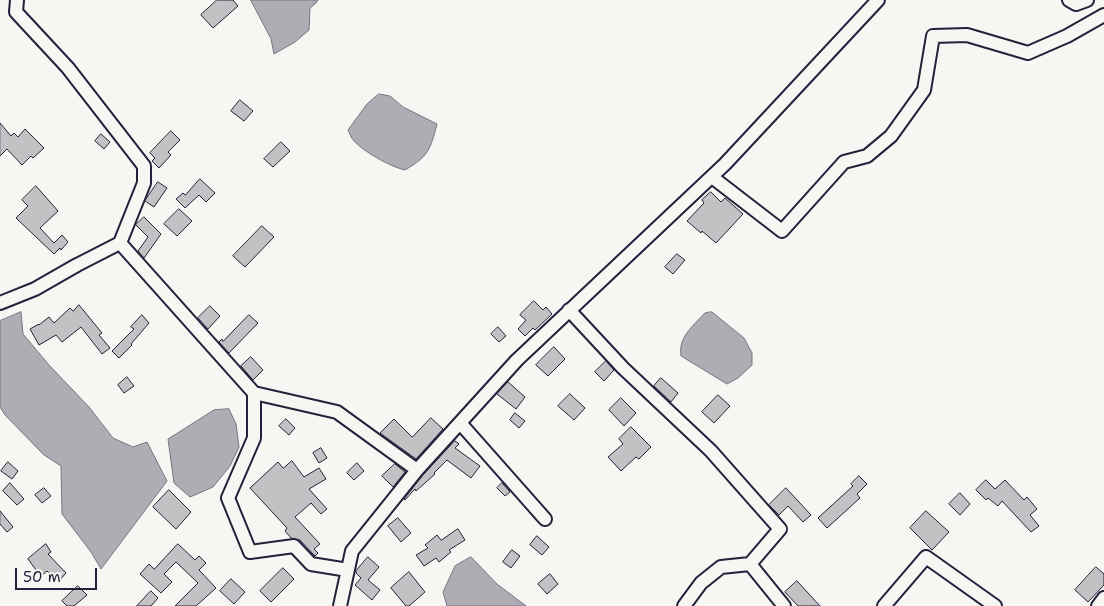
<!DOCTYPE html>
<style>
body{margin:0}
#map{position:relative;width:1104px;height:606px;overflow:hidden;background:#f6f6f2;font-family:"Shantell Sans",sans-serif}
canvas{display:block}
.scale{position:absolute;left:15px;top:568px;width:82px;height:22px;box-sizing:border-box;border:2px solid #22223b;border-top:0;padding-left:6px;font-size:15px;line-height:18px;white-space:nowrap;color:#22223b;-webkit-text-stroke:4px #f6f6f2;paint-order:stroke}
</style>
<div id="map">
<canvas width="1104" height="606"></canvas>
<div class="scale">50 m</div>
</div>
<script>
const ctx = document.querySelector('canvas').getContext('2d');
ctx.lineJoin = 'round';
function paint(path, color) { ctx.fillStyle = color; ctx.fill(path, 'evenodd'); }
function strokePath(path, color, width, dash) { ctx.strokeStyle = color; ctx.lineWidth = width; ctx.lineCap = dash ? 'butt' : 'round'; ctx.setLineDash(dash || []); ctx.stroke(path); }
const water = new Path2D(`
 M251,0H318L316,3L310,8L309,30L295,42L274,54L271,39Z
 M379,94L390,96L403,107L437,124C430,150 429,156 405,170C391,167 364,152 354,141C351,138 350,134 348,130L367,104Z
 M21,312L23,334L49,365L89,407L113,438L133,447L147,442L167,481L101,569L91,552L62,514L61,466L44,455L5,415L0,407V321Z
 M712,312L744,338L752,353V365L738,378L727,384L681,356C678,337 693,326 705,313Z
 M229,409L236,424L239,447L230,466L213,487L190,497L174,483L168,439L214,410Z
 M471,557L497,584L526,606H447L443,592L455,566Z`);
const building = new Path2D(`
 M217,0H233L238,6L213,28L201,15Z
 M240,100L253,111L244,121L231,111Z
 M0,123L11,136L14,133L18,137L25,129L44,148L33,158L31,156L22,165L7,149L0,156Z
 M171,131L180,140L168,152L171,155L159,168L152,161L155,158L150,153Z
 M101,134L110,142L104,149L95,141Z
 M281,142L290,151L273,167L264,159Z
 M200,179L215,193L206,202L199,195L185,208L176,199L183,193L185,195Z
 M158,182L167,188L154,207L145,201Z
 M36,186L58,211L40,228L54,243L62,235L68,242L61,250L60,248L54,254L16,218L28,206L22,200Z
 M711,192L721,202L725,198L743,214L716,243L702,231L701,233L687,221L704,203L702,200Z
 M179,209L192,221L177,236L164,224Z
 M144,217L161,234L144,258L138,251L148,237L136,225Z
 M262,226L274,237L245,267L233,256Z
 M677,254L685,260L673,274L665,267Z
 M534,301L543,310L546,307L552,314L535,330L533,328L525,336L518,329L526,320L520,315Z
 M79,305L102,333L99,335L110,348L102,354L81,327L62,342L56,335L39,345L30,329L39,324V325L49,317L54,323L70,308L73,311Z
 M210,306L220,316L208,329L198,318Z
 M142,315L149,323L131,344L132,345L119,358L112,351L134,329L131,327Z
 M249,315L258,323L229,353L219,342L222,339L223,341Z
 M498,327L506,336L499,342L491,334Z
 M554,347L565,359L548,376L536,365Z
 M251,357L263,370L253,380L241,366Z
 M606,361L614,370L604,381L595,372Z
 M127,377L134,386L124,393L118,385Z
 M661,378L678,393L671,402L654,386Z
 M508,382L525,397L516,409L497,394Z
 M570,394L585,408L574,420L558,406Z
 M718,395L730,406L714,423L702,412Z
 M621,398L636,413L624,426L609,410Z
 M515,413L525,421L519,428L510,420Z
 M431,418L443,429L416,459L380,433L394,419L412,437Z
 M286,419L295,428L289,435L279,426Z
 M631,427L651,447L639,459L636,457L621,471L608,457L623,444L619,439Z
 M455,441L459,444L455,448L480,466L471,478L447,460L434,473L435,474L416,491L415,489L405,500L404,499L423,475Z
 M321,448L327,458L319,463L313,453Z
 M292,461L304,477L319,468L326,479L309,489L327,509L321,514L311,503L295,517L320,544L314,549L318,553L315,556L300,540L291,538L285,531L287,528L250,488L278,462L283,468Z
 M8,462L18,471L12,479L1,471Z
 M357,463L364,471L354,480L347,473Z
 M395,464L405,472L393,487L382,476Z
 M859,476L867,484L857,494L860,498L827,528L818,518L853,486L851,484Z
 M986,480L995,489L1005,480L1024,500L1027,497L1037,509L1030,515L1039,526L1031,532L1002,501L998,506L988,498L986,500L976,490Z
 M10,483L24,499L17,505L3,491Z
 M502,483L510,492L505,496L497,488Z
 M44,488L51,496L42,503L35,495Z
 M786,488L811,515L803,522L788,506L779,515L769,505Z
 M169,490L191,512L176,529L153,507Z
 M960,493L970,504L960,515L949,504Z
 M0,511L13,527L7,532L0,524Z
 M926,511L949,532L932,550L910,528Z
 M398,518L411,533L401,542L388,526Z
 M458,529L465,540L449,550L451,552L439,562L436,558L424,566L416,555L428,548L425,545L437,535L441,540Z
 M537,536L549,547L542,555L530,545Z
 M46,544L51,552L48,554L66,573L58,582L47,571L40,577L34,571L36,570L28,559Z
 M178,544L195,560L199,556L206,563L199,570L216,588L196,606H175L198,583L176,562L164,574L172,582L161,593L140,574L149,564L154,569Z
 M512,550L520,556L511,568L503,562Z
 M368,557L379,567L368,580L380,590L372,600L355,585L361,578L356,573V571Z
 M1096,567L1104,574V585L1088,602L1075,590Z
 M283,568L294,579L271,602L260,591Z
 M409,572L425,592L409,606H406L391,588Z
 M550,574L558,584L547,594L538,584Z
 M231,579L245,592L234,604L220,591Z
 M797,581L820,606H798L785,592Z
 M78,586L87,595L74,606H67L62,601Z
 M151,591L158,598L151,606H137Z`);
const minor = new Path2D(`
 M1069,0L1076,4L1087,0
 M712,177L782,231L844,162L867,156L891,136L924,90L933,36L967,35L1028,53L1067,36L1104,15
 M120,243L254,393L337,412L417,470
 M0,303L35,289L77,265L120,243L144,183V166L68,68L16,12L17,0
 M569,310L623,368L711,451L780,529L750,564L784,606
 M254,393V438L228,498L250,552L294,546L311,564L348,570
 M461,424L545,519
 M340,606L352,551L417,470L517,360L725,164L878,0
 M684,606L701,583L721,567L750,564
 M884,606L926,557L995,606
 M1098,606L1104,598`);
paint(water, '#adadb3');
strokePath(water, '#757583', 1);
paint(building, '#c2c2c4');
strokePath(building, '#22223b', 1);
strokePath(minor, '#22223b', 16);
strokePath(minor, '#f6f6f2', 12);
</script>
